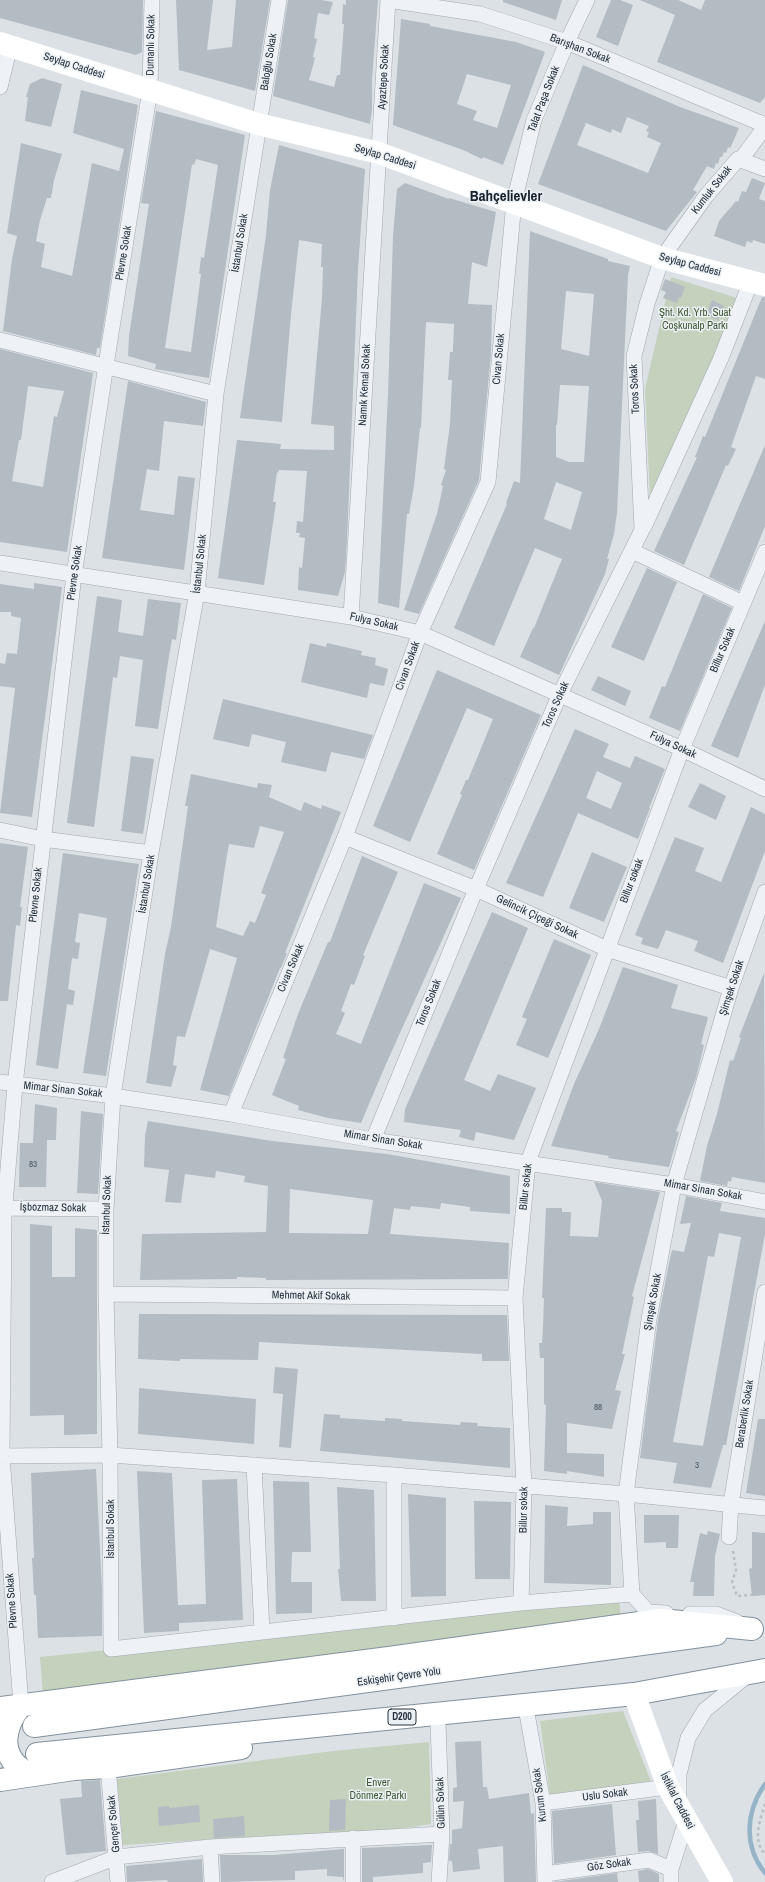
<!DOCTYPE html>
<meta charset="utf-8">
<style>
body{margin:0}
canvas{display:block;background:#dce1e6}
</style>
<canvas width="765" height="1882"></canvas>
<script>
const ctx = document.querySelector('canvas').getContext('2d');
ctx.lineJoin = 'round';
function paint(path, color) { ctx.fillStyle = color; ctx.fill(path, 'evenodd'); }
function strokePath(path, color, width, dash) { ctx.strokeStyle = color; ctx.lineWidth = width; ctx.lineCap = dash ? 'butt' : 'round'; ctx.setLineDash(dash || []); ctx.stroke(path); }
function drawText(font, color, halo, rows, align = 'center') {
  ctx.font = font + ' "Archivo Narrow",sans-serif'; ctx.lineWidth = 3; ctx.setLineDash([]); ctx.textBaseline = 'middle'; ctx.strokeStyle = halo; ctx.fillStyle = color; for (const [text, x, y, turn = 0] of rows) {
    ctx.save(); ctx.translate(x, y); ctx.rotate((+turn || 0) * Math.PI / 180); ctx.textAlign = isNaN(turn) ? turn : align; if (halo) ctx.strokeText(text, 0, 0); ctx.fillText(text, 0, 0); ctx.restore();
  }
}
const green = new Path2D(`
 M671,277L740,299L650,499L645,389Z
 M619,1597L621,1620L43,1694L40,1657Z
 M623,1711L652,1784L551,1802L540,1721Z
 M429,1742L431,1824L386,1831L281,1835L123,1845L117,1779L333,1751Z`);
const stream = new Path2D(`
 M765,1784C746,1811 743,1846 765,1873`);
const building = new Path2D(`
 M0,0H143L142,52L136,55L0,18Z
 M176,0H213L207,50L232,47L236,0H270L255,91L179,70Z
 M288,0H321L333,2L329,15L318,13L314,38L317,39L313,57L315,58L309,80L334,87L337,75H340L344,24H342L343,4L346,5V0H378L372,79V109L370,124L273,96Z
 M503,0H562L556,20L503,2Z
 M611,0H620L633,5L618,46L596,37Z
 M640,0H678L701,10L705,0H765V97L760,103L657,62L675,15Z
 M401,19L430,24V26L516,42L545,52L503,165L483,157L482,159L463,150L393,125ZM467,74L511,85L497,128L473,120L477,111L457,104Z
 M583,65L680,107L739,128L733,142L730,148L728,147L726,153L724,152L722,157H720L718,164L716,163L714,169L707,166L693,190L697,192L666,231L538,184ZM627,117L649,126L646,131L649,132L647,137L661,143L648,173L577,145L586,123L611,133L612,129L621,133Z
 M42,78L62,84L51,127L25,121L28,97H26L30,84Z
 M81,90L138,105L100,348H97L96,355L3,331L12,259L17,236L7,233L21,143L62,154L54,180L51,198H47L40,220L36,241L45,244L41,267L72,276L92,163L119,171L124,149L73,133Z
 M156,111L245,135L209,378L155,369L156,364L128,356L129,336L149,204L141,203ZM196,159L218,165L204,258L201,257L199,274H201L191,352L165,348L192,164L194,165Z
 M279,145L365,169L358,269L347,540L345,572L338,596L298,590L299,567L302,568L305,538L299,537L300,533H296L297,521L303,522L307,471L279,470L278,473L277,472L273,502H276L264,585L218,578L237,440L281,444L280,449L334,450V426L311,424L322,298L323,267H321L322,244L299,240L291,314L282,422L240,418L266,235L270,190Z
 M752,178L765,183L759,199L765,201V244L753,240L752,243L747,241L745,247L714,236L719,221L736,201L738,202L742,191L746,192Z
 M405,183L449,199V198L496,212L487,267L472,262L468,304L492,305L491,354L479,480L419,614L404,610L437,514L443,486L441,485L446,470L444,469L450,424L452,380H448L450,352H453L454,324L426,322L421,428H420L414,486L409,514H407L399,608L378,603L388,395L393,236L397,189Z
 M530,231L608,259V261L630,266L628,275L617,513L614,534L607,559H609L605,574L559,675L520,657L533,628H534L562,559L535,548L494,646L454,628L507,504L506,503L514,481L520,483ZM566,291L594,294L589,356L561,349ZM560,385L589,386L584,462H569L556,457V425H557ZM556,482L582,492L571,530L544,519Z
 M665,279L685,287L681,298L679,297L677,303L663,298L666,292L661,290Z
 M762,297H765V379L756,376L731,447L736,449L728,466L726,465L684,565L654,551L697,457H695L703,436L705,437Z
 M712,300L724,306L718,320L706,315Z
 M0,349L93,373L67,552L0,542ZM28,386L64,391L57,417L54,416L43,487L12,481L19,440H21Z
 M128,381L206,402L203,426L164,421L159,471L147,469L140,510L174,515L178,476L195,478L184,570L102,558Z
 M765,445V526L739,591L709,577Z
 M647,568L677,582L644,661L611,647Z
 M34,583L62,587L32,817L0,813L15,688L0,686V663L5,664L7,653L17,654L21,618L11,616V612H0V584L34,589Z
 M703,594L732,608L680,731L649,718L662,686L665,687Z
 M97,596L122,600L118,632L143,636L148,599L181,603L176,640L172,639L169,656L158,729L135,726L143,660L120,656L117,678L113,677L94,827L67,823Z
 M765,621V685L738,758L711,746Z
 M310,643L326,647L327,643L362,651L361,655L376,658L375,665L388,669L384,686L370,683L367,698L301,682Z
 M437,670L541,715L474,870L437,854L462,795L460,794L466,780H468L493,719L467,708L410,842L373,826Z
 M598,676L631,691L625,706L591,690Z
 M223,699L373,735L364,759L331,752L326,772L281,762L286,742L252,734L249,747L213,739Z
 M575,729L609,744L603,757L630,768L635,756L665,769L649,808H650L638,839L578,813L543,897L506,883ZM597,771L622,783L611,809L586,798Z
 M131,756L154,759L143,834L121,831Z
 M191,774L257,788L258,783L272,785L269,797L301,811L304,802L321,809L322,805L341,812L285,953H287L281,968H280L229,1096L200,1090L237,958L210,949L185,1037L177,1036L173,1065L177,1066L171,1087L146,1083L165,954L171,927L188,806H185ZM260,826L284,832L261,893L266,895L255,923L250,921L243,936L216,927L226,861L229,844L254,848Z
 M700,783L726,796L716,820L688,807Z
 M751,807L765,814V851L723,963L694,951L698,941L666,930L658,949L641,944L643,938L635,935L675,837L704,848L695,871L721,882Z
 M0,843L28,847L20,907H22L20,926L16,925L8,1001H0Z
 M592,852L627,867L604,922L569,908Z
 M63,853L139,864L106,1076L83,1073L107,918L79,913L75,942L80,943L78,959L72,958L68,989L75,991L73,1005L67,1004L58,1069L36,1065Z
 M362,856L398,872L363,955L365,956L354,985L351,984L341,1011L345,1013L336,1034L361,1044L424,883L461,898L386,1064L361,1123L328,1118L298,1110L299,1106L272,1095L286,1059L283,1058L298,1014L328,942H330Z
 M492,912L528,928L464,1080L490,1091L498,1074L536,1088L514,1140L476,1132L474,1141L459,1137L461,1130L404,1122L405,1109Z
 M554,939L591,955L548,1058L516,1045L527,1019L522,1017Z
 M623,967L678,985L671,1008L708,1017L701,1044L704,1045L696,1078L676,1131L679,1132L669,1167L608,1158L609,1156L551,1146L574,1084L599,1029Z
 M764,973L765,1183L732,1177L731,1182L728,1181L727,1186L700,1181L707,1146L717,1114L730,1060L733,1061L741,1038L739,1037Z
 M35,1104L57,1108L56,1140H47L46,1187H19L20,1143H33Z
 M81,1111L103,1114L98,1194L77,1193Z
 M148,1121L272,1141L387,1154L510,1176V1214L470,1211V1207L441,1203L440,1209L411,1206L410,1210L394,1208L390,1234L509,1243L508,1279L266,1280V1278L237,1277V1279L140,1280L142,1234L266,1232L268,1186L244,1182L245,1176L216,1171L215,1178L185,1174L181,1203L165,1202L169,1170L144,1167L145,1136ZM290,1189L373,1200L368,1234L289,1233Z
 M594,1182L660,1192L632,1296L634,1297L622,1354H625L615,1390L621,1391L612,1429L567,1423V1453L604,1454V1477L567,1471V1474L544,1471L546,1405L544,1404V1358H540L539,1343H542L543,1328L544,1298H542L546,1208H562V1212H571L570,1236L598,1237L602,1201Z
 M686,1196L722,1203L720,1211L765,1218V1234L726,1445H723L711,1488L673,1483L677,1463L640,1458L658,1320L669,1263L672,1250L684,1252L691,1223L680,1224ZM719,1233L741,1237L703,1446L673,1442L708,1256L714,1257Z
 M30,1224L52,1226V1277H75V1228L97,1230V1434L64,1435V1415L30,1416Z
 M139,1314L507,1315L509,1361H482V1354L259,1342L258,1360L180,1359V1361L138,1359Z
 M275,1367L298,1369L291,1448L279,1447L283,1394L273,1393Z
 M139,1388L256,1399L254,1444L138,1434Z
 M324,1414L340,1415V1418L385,1421V1418L402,1419V1421L460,1425L461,1422L478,1423L477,1426L510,1428V1468L320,1451Z
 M758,1419H765V1496L746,1493Z
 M96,1469L102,1589V1636L38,1638L36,1595H34L32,1558H34L31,1473Z
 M137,1471L172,1473L178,1605L206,1604L202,1480L237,1479L243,1620L179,1623V1631L144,1633Z
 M273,1481L309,1482L311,1552H292L291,1582H312V1613L276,1614Z
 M337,1487L374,1490L376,1601H341L338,1569H340Z
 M408,1494L446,1498V1596L411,1597Z
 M474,1501L511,1502L510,1579H475Z
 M545,1505L568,1507L567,1526L593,1524V1512H611V1585L544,1583Z
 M644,1515H679L678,1548H666V1542L644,1543Z
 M708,1531L720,1534L715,1556L714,1596H693L694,1582H690L700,1533L707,1535Z
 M752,1532L765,1533V1595L752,1596L749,1569L752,1568Z
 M481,1741L483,1787H487L489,1799L529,1793L531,1814L534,1813L536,1882H504L503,1846L478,1849L480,1869L453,1872L452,1861H449L450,1844H452V1830L462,1828L464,1801L453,1802V1788L457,1787L455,1742Z
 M100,1780L106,1851L66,1855L60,1799L82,1797L81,1781Z
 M346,1799L345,1830L329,1831L330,1800Z
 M656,1799L658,1854L648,1851L638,1852L636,1820H639L638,1801Z
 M612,1804L616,1855L554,1864L552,1811Z
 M199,1805L200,1822L159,1826L158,1807L169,1806L170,1808Z
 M244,1816L245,1836L214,1838L213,1819Z
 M432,1845L431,1862L423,1863V1873L373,1877V1882H362V1848Z
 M344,1849V1882L343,1877L327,1876V1869L295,1871V1880L221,1882L220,1855H274Z
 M202,1859L203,1882H168L167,1880L127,1882L126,1866Z
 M648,1869L659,1874V1882H639L638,1871Z
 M617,1873L618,1882H554Z`);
const path = new Path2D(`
 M733,1551L736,1570L732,1582L737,1596L763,1594
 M765,1804C760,1820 752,1841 765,1854`);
const minor = new Path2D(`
 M279,0L216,394L197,592L151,853L113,1096L106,1209V1294L110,1455L111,1649L521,1603L632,1594
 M0,87L10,46
 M738,159L765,169
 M0,340L216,394
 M644,527L721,358L751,281
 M632,551L743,603
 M0,563L351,617L420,633L682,749L765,789
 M351,617L388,0L480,14L567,42L765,125
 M0,830L43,839L151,853
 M345,837L476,889L607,949L731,988
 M0,1082L113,1096L231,1114L373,1140L674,1185L765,1202
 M231,1114L345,837L420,633L488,482L514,202L534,120L567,42L587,0
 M373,1140L476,889L560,694L642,530L634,356L647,304L662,258L706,196L738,159L742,158L765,127
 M0,1208L106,1209
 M106,1294L515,1298
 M0,1456L110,1455L394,1475L626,1494L765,1508
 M254,1465L262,1631
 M729,1537L731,1504L765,1292
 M521,1603L524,1487L515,1298L528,1162L682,749L765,552
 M666,1613L648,1612L632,1594L626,1494L649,1319L674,1185L731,988L765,892
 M690,1614H716L737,1622
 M394,1618V1475
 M21,1705L2,1456L4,1216L15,1085L74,575L106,365L150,90L152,0
 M526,1708L543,1803L545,1882
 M438,1723L442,1834L439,1882
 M108,1767L118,1882
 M543,1803L668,1787
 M679,1803V1774L688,1738L705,1710L748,1675
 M353,1838V1882
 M210,1847L212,1882
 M545,1874L649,1860L671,1869
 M52,1882L117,1857L210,1847L442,1834
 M671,1882V1869L686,1821`);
const secondary = new Path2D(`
 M0,43L258,124L379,153L662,258L765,285
 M634,1694L668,1787L722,1882`);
const trunk = new Path2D(`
 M21,1705C0,1732 0,1760 31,1775
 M0,1708L389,1658L661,1620L752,1629
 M34,1726L716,1634
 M37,1754L634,1694L765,1670
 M0,1780L74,1769L108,1767L241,1748`);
const numberNames = [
 ["83",33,1165],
 ["88",598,1408],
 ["3",697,1466]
];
const shields = [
 [402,1717,28]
];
const shieldNames = [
 ["D200",402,1717]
];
const streetNames = [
 ["Dumanlı Sokak",151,45,-89],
 ["Barışhan Sokak",580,49,21],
 ["Baloğlu Sokak",269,62,-81],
 ["Seylap Caddesi",74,66,18],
 ["Ayaztepe Sokak",384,77,-87],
 ["Talat Paşa Sokak",544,99,-69],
 ["Seylap Caddesi",385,157,17],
 ["Kumluk Sokak",712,190,-52],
 ["İstanbul Sokak",240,243,-81],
 ["Plevne Sokak",124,253,-81],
 ["Seylap Caddesi",690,265,15],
 ["Civan Sokak",499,359,-85],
 ["Namık Kemal Sokak",365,385,-87],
 ["Toros Sokak",635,389,-93],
 ["İstanbul Sokak",200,564,-84],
 ["Plevne Sokak",75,573,-82],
 ["Fulya Sokak",374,622,13],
 ["Billur Sokak",723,650,-67],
 ["Civan Sokak",408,666,-70],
 ["Toros Sokak",556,705,-66],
 ["Fulya Sokak",673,745,25],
 ["Billur sokak",632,881,-69],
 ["İstanbul Sokak",147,884,-81],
 ["Plevne Sokak",36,895,-84],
 ["Gelincik Çiçeği Sokak",537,917,25],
 ["Civan Sokak",291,968,-67],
 ["Şimşek Sokak",732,988,-72],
 ["Toros Sokak",429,1003,-68],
 ["Mimar Sinan Sokak",63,1090,6],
 ["Mimar Sinan Sokak",383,1140,9],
 ["Billur sokak",526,1187,-84],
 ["Mimar Sinan Sokak",703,1190,10],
 ["İstanbul Sokak",107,1205,-88],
 ["İşbozmaz Sokak",53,1208,1],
 ["Mehmet Akif Sokak",311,1296,1],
 ["Şimşek Sokak",653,1302,-80],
 ["Beraberlik Sokak",745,1414,-81],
 ["Billur sokak",524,1510,-89],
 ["İstanbul Sokak",111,1529,-90],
 ["Plevne Sokak",12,1601,-94],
 ["Eskişehir Çevre Yolu",399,1677,-8],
 ["Kurum Sokak",540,1795,-97],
 ["Uslu Sokak",605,1795,-7],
 ["İstiklal Caddesi",677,1801,63],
 ["Gülün Sokak",441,1803,-92],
 ["Gençer Sokak",114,1824,-95],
 ["Göz Sokak",609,1865,-8]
];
const parkNames = [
 ["Şht. Kd. Yrb. Suat",695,313],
 ["Coşkunalp Parkı",695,326],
 ["Enver",378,1783],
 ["Dönmez Parkı",378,1796]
];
const districtNames = [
 ["Bahçelievler",506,197]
];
paint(green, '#c4d1bc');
strokePath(stream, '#95b4c8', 4.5);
paint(building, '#b3bbc3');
strokePath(minor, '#a1a9b0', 16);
strokePath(trunk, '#83919d', 24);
strokePath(path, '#babfc5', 2.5, [3, 3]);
strokePath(minor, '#eef1f5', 15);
strokePath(secondary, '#fff', 22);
strokePath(trunk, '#fff', 22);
drawText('9px', '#48545e', null, numberNames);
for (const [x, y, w] of shields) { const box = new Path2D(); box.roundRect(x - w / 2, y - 8, w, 16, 3); ctx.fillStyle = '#ebf0f4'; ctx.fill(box); strokePath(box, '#25313d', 1); }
drawText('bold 10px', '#25313d', null, shieldNames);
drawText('11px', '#25313d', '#ebf0f4', streetNames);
drawText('11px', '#3e5932', '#ebf0f4', parkNames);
drawText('bold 15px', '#18222d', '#ebf0f4', districtNames);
</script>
